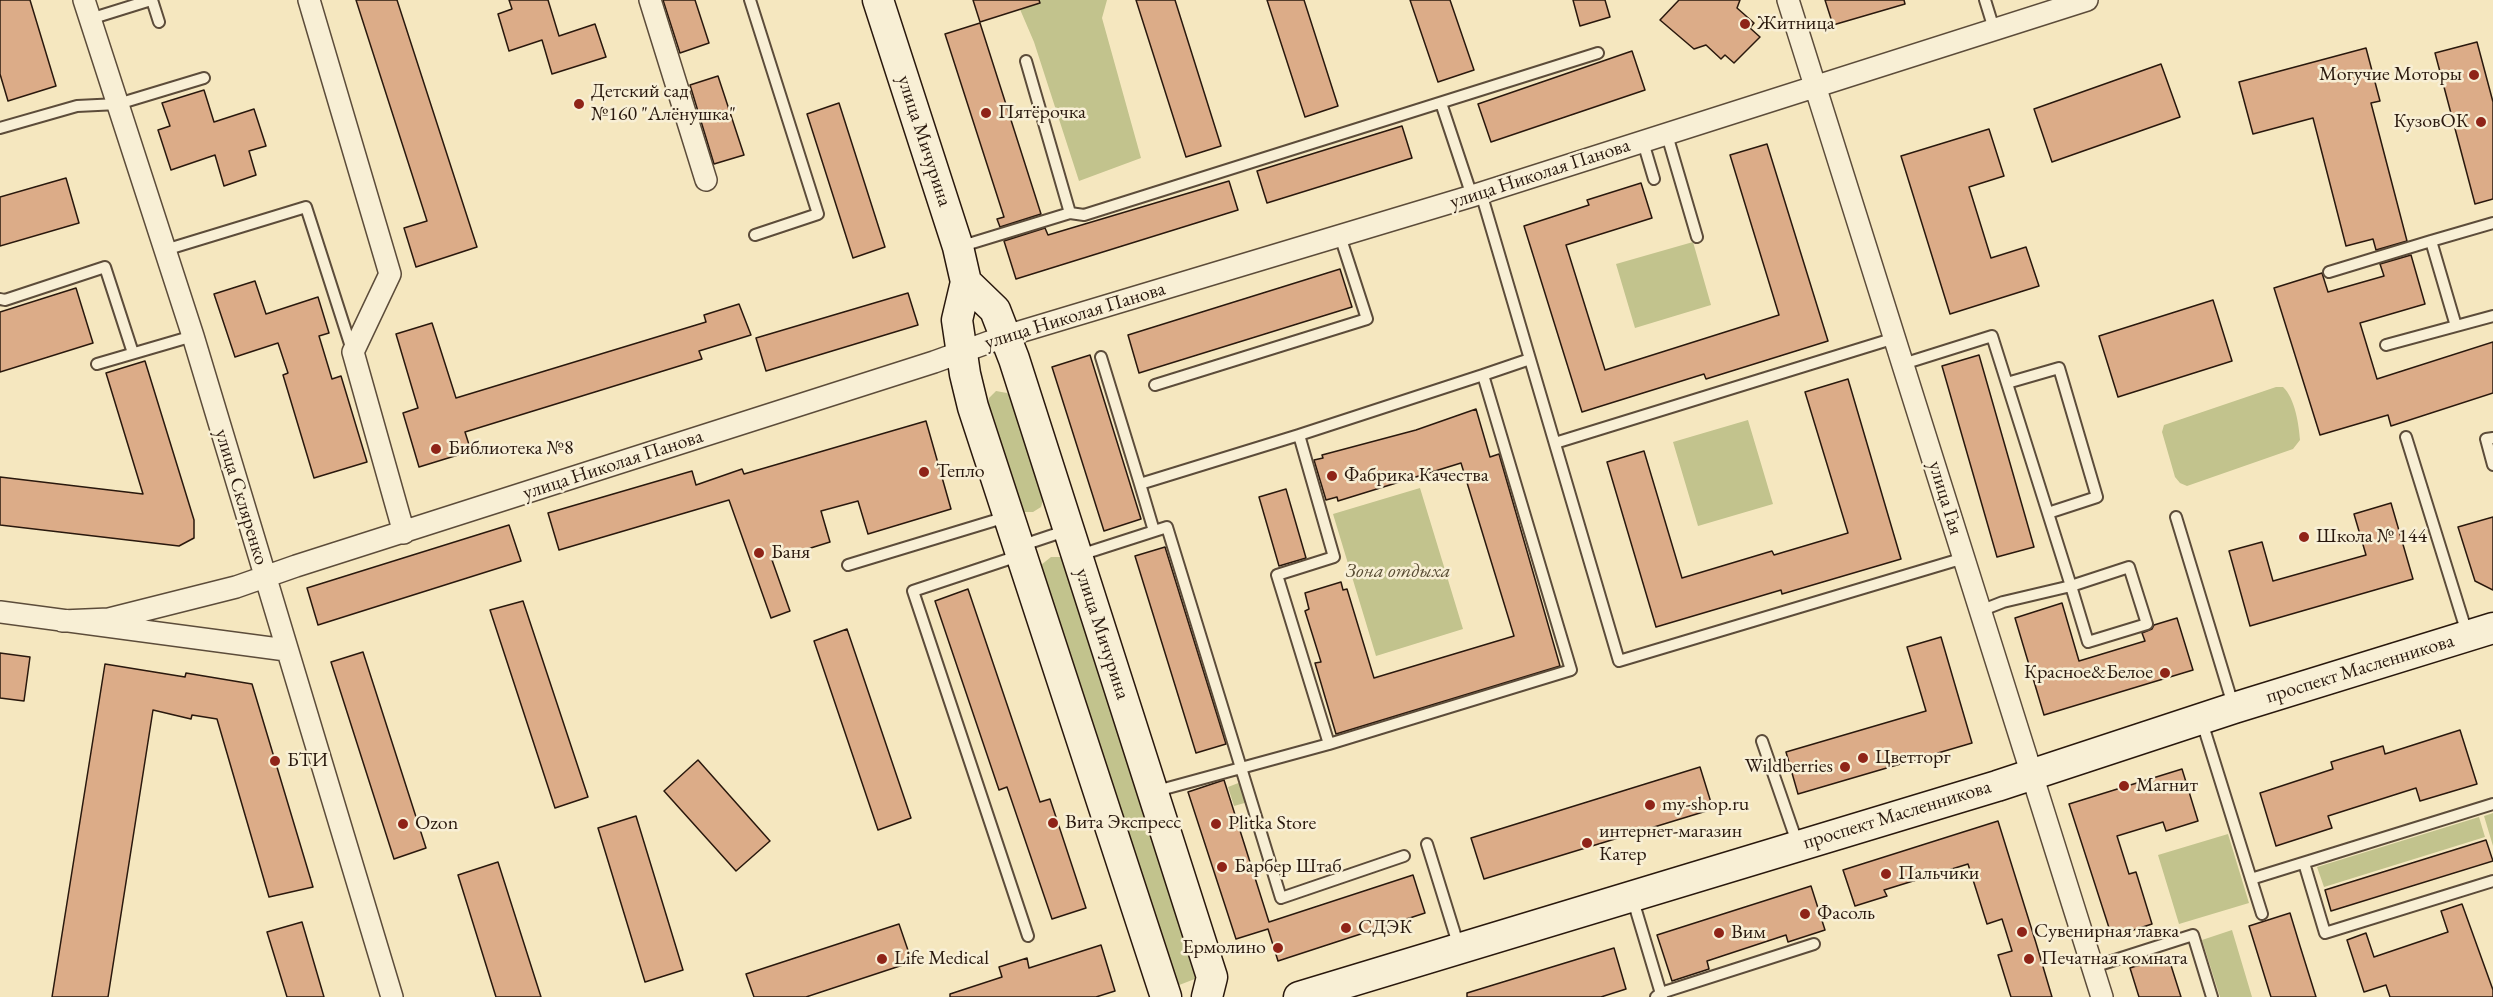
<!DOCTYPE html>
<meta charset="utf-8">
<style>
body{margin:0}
canvas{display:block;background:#f5e7bf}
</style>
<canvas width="2493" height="997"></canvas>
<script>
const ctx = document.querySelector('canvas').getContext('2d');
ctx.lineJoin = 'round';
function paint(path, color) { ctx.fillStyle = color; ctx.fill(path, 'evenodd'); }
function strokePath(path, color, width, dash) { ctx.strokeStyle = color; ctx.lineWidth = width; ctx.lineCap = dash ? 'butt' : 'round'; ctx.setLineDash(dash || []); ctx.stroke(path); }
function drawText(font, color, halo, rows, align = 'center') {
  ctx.font = font + ' "EB Garamond",serif'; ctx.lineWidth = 5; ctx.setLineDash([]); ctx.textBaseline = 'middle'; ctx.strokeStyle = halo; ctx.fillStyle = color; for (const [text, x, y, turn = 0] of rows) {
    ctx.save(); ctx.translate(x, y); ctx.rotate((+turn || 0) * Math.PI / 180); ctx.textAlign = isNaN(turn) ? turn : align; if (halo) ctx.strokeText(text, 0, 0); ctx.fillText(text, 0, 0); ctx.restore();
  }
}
const green = new Path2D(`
 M1016,0H1107L1102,18L1141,158L1079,181L1034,42Z
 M1693,242L1711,305L1635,328L1616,264Z
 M2276,387H2283C2295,398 2299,425 2300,440L2293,449L2187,486L2180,483L2175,477L2162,432L2164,425Z
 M996,391L1007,393L1014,401L1044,496L1041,507L1033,512H1024L1015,505L987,415L989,398Z
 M1748,420L1773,504L1698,526L1673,442Z
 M1420,488L1463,629L1376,656L1333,514Z
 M1051,557H1062L1200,977L1174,987L1038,578L1041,565Z
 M1241,782L1248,802L1234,806L1228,787Z
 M2493,813V846L2484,816Z
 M2479,817L2485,837L2324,887L2317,867Z
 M2228,834L2249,903L2179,924L2158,855Z
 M2232,930L2252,997H2220L2202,940Z`);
const building = new Path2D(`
 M0,0H30L56,86L8,101L0,74Z
 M356,0H397L477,247L416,267L404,228L427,221Z
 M509,0H548L559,36L595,24L606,57L552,74L542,40L509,51L498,14L512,9Z
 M663,0H695L709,43L680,53Z
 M973,0H1039L1040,3L980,22Z
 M1136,0H1175L1221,146L1186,157Z
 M1267,0H1304L1338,106L1305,117Z
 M1410,0H1450L1474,70L1438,82Z
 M1573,0H1605L1610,17L1580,26Z
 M1679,0H1740L1737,8L1754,23L1750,28L1760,37L1734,63L1725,55L1721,59L1706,45L1694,49L1660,20Z
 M1825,0H1904L1905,4L1833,25Z
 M980,23L1041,214L1000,227L997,219L1004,217L945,34Z
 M2477,42L2493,102V199L2475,204L2435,53Z
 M2366,48L2380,101L2371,103L2407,241L2376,250L2373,239L2346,246L2313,118L2253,134L2239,82Z
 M1632,51L1645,90L1491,142L1478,104Z
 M2161,64L2180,117L2052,162L2034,109Z
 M718,76L744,155L714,164L690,85Z
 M204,90L214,122L254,109L266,146L249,151L256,175L224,186L215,155L171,170L158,130L170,126L162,103Z
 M839,103L885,247L853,258L807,114Z
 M1402,126L1412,158L1267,203L1257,171Z
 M1989,129L2004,176L1969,187L1991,258L2026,247L2039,286L1950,314L1901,156Z
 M1767,144L1828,341L1706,379L1704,374L1582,412L1524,226L1589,205L1587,200L1641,183L1652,218L1566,245L1605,370L1779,315L1730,155Z
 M66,178L79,223L0,246V197Z
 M1229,181L1238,210L1016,279L1004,241L1045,228L1048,235Z
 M2411,255L2425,304L2360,323L2377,379L2493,342V393L2391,426L2388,415L2320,435L2274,288L2322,273L2328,292L2384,276L2380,264Z
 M1340,269L1352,307L1139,373L1128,335Z
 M255,281L266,314L318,297L329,333L319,336L332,379L341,376L367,462L314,478L283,375L288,373L278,343L235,357L214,294Z
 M76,288L93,343L0,372V312Z
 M908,293L918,325L766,371L756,338Z
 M2213,300L2232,361L2118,397L2099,336Z
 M739,304L751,335L699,351L702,359L465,432L471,451L419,467L403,413L418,408L396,334L432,323L456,398L706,322L704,315Z
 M1090,355L1141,519L1104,531L1052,367Z
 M1979,355L2034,547L1997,557L1942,366Z
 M145,361L194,520V538L179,546L0,525V477L143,494L106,373Z
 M1848,379L1901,559L1782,594L1781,590L1656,627L1607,462L1644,451L1682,578L1772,551L1774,555L1848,533L1805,392Z
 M1476,409L1490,457L1499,454L1560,666L1336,734L1315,663L1321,662L1305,611L1309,609L1305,593L1341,582L1343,590L1347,589L1374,678L1514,636L1461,463L1338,501L1337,497L1326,500L1314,460L1323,458L1322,455L1416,430Z
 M926,421L951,509L868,534L858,501L821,511L830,542L772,560L790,611L771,618L729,500L559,550L548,513L692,471L696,485L742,469L744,474Z
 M1286,489L1306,558L1279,566L1259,497Z
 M2391,503L2413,579L2250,626L2229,551L2262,542L2273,581L2366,555L2354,514Z
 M2493,517V590L2475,581L2458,527Z
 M509,525L521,561L318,625L307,588Z
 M1165,547L1226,744L1196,753L1135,556Z
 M968,589L1040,802L1050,799L1086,908L1052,919L1007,787L999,790L935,601Z
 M523,601L588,797L555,808L490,610Z
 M2062,603L2079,661L2145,641L2142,633L2152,629L2154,625L2177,618L2193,670L2044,715L2015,618Z
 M847,629L911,818L878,830L814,641Z
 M1941,637L1972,743L1798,794L1786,752L1926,711L1907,647Z
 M363,652L426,848L394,859L331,662Z
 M0,653L30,657L24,701L0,698Z
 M105,664L185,677L186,673L252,684L313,887L269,897L217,719L192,715L191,719L153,710L108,997H52Z
 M2460,730L2477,784L2420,801L2416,788L2328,816L2332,828L2276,846L2260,793L2333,769L2331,762L2383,746L2385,754Z
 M698,760L770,841L736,871L664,791Z
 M1700,767L1713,809L1484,879L1471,838Z
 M2182,769L2198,821L2166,831L2163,822L2117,836L2129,874L2136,872L2152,924L2112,937L2069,804Z
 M1224,780L1269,922L1413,875L1425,913L1278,961L1268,929L1236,939L1188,792Z
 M636,816L683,970L645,982L598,828Z
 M1998,821L2036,943L2052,997H2011L1998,955L2012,951L2002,919L1987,924L1968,864L1884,890L1887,896L1855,906L1843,870Z
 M2486,840L2493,861L2331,911L2325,890Z
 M498,862L541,997H496L458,875Z
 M1811,886L1825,930L1788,942L1786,935L1707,961L1709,969L1672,981L1657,935Z
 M2462,904L2493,990V997H2390L2386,985L2364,992L2347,940L2366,933L2374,957L2448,932L2441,911Z
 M2290,913L2300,946L2316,997H2271L2249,926Z
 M302,922L324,997H287L267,932Z
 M899,924L912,962L806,997H754L746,974Z
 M1101,945L1115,991L1096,997H950V994L1002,977L999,967L1027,958L1029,968Z
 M1614,948L1626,989L1601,997H1467V993Z
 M2168,956L2181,997H2139L2130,968Z`);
const lane = new Path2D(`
 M152,0L159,22
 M750,0L818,214L755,235
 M1985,0L1994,29
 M90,19L151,0
 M1026,61L1070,213
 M1441,103L1472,196
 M0,128L77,106L118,104L204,78
 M1667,135L1697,237
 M1643,142L1654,179
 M1481,193L1619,661L1964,558
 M959,247L1070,213L1084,215L1598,53
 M165,250L306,207L352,350
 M2329,272L2431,241
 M0,299L5,300L105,267L133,353
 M2456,326L2431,241L2493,223
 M2386,345L2493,316
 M1101,357L1140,484
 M97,364L193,336
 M1903,364L1992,336L2071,586L2003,602L1980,611
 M2007,383L2059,368L2097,497L2048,513
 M1155,385L1367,319L1340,236
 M2406,437L2467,633
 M2493,438L2486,439L2493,465
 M1555,443L1895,338
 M2176,517L2234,708
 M1154,531L1140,484L1299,435
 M1020,546L1068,530
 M1021,555L913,591L1028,936
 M1080,555L1167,527L1281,898L1404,856
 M848,565L1006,517
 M2129,567L2147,624L2088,642L2071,586Z
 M2202,722L2262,914
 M1762,741L1798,845
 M1329,744L1277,575L1334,557L1299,435L1483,375
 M1153,792L1329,744L1571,670L1483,375L1530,359
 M1427,844L1459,947
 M2304,863L2325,933L2493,881
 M2251,879L2493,804
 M1632,897L1662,997
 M2093,967L2193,935L2212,997
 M1656,997L1661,993L1814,944`);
const street = new Path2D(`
 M84,0L193,336L392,997
 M309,0L390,274L353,352L404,533
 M650,0L706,180
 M1788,0L2102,997
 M0,612L286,650
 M62,621L109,619L236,587L296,566L934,362L1006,336L1472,196L2087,0`);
const secondary = new Path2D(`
 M878,0L958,247L966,282L957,320L965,374L973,407L1166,997
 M966,282L995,310L1014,359L1212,977L1207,997
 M1299,997L1997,786L2234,708L2493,628`);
const markers = [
 [1745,24,6,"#8f2418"],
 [2474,75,6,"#8f2418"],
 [579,104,6,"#8f2418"],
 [986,113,6,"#8f2418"],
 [2481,122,6,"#8f2418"],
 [436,449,6,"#8f2418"],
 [924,472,6,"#8f2418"],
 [1332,476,6,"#8f2418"],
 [2304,537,6,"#8f2418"],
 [759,553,6,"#8f2418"],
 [2165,673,6,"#8f2418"],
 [1863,758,6,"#8f2418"],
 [275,761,6,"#8f2418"],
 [1845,767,6,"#8f2418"],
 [2124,786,6,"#8f2418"],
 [1650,805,6,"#8f2418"],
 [1053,823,6,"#8f2418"],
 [403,824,6,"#8f2418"],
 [1216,824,6,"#8f2418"],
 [1587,843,6,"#8f2418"],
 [1222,867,6,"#8f2418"],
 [1886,874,6,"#8f2418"],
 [1805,914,6,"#8f2418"],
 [1346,928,6,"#8f2418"],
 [2022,932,6,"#8f2418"],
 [1719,933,6,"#8f2418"],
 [1278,948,6,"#8f2418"],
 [882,959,6,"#8f2418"],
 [2029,959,6,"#8f2418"]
];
const poiNames = [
 ["Житница",1757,24],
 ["Могучие Моторы",2462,75,"right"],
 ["Детский сад",591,92],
 ["№160 \"Алёнушка\"",591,115],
 ["Пятёрочка",998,113],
 ["КузовОК",2469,122,"right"],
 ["Библиотека №8",448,449],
 ["Тепло",936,472],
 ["Фабрика Качества",1344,476],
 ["Школа № 144",2316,537],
 ["Баня",771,553],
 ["Красное&Белое",2153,673,"right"],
 ["Цветторг",1875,758],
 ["БТИ",287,761],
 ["Wildberries",1833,767,"right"],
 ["Магнит",2136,786],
 ["my-shop.ru",1662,805],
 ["Вита Экспресс",1065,823],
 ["Ozon",415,824],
 ["Plitka Store",1228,824],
 ["интернет-магазин",1599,832],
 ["Катер",1599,855],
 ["Барбер Штаб",1234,867],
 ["Пальчики",1898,874],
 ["Фасоль",1817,914],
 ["СДЭК",1358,928],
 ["Сувенирная лавка",2034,932],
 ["Вим",1731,933],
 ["Ермолино",1266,948,"right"],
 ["Life Medical",894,959],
 ["Печатная комната",2041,959]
];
const streetNames = [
 ["улица Мичурина",924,141,72],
 ["улица Николая Панова",1540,174,-18],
 ["улица Николая Панова",1075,316,-17],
 ["улица Николая Панова",613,465,-18],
 ["улица Скляренко",241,497,73],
 ["улица Гая",1945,498,73],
 ["улица Мичурина",1102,634,72],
 ["проспект Масленникова",2360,669,-17],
 ["проспект Масленникова",1897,815,-17]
];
const parkNames = [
 ["Зона отдыха",1398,572]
];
paint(green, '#c2c38d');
paint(building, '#dcac88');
strokePath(building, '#29180d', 1.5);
strokePath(lane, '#5c4c3a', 14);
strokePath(street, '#5c4c3a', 24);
strokePath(secondary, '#29180d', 33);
strokePath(lane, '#f8efd5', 10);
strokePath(street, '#f8efd5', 21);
strokePath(secondary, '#f8efd5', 30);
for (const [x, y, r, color] of markers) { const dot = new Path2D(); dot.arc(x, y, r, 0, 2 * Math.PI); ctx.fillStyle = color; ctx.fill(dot); strokePath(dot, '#f8efd5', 2); }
drawText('20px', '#29180d', '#f8efd5', poiNames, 'left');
drawText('20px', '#29180d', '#f8efd5', streetNames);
drawText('italic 20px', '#574b33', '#f8efd5', parkNames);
</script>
